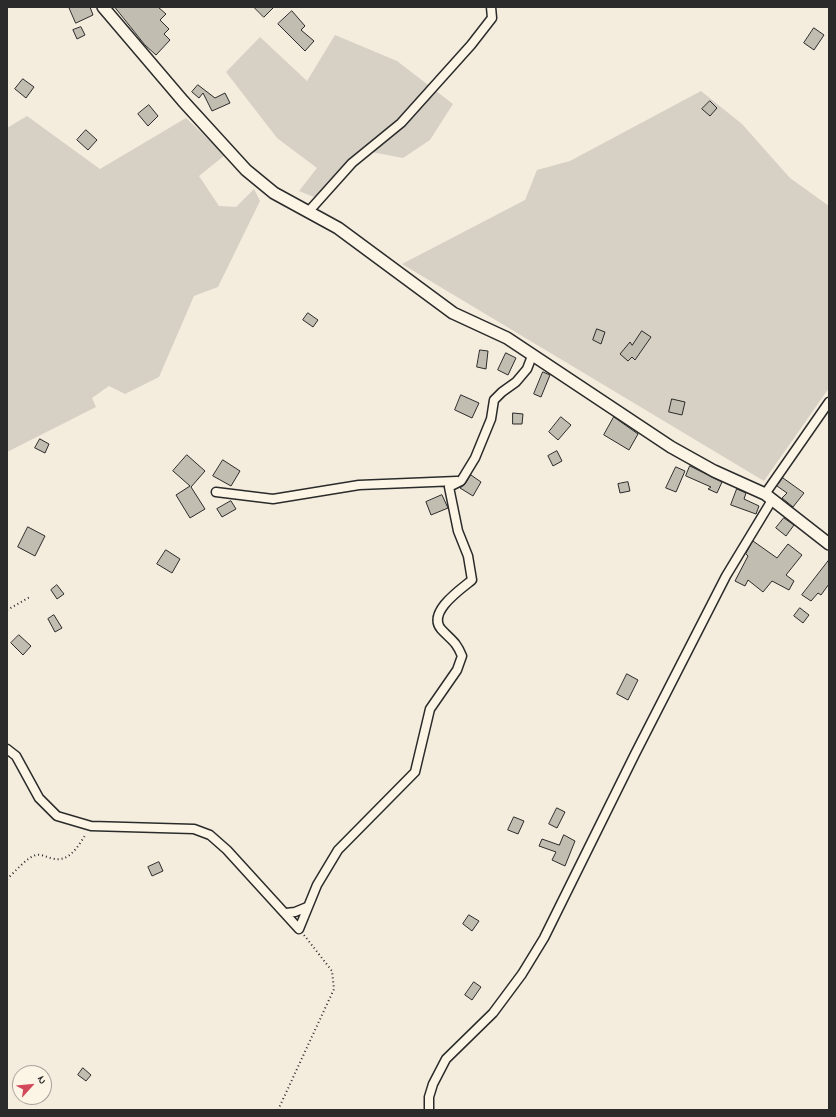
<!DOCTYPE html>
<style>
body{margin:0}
#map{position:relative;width:836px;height:1117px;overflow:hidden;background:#f4edde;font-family:"Indie Flower",sans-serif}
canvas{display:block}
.frame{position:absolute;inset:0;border:8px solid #2b2b2b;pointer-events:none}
.north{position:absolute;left:12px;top:1065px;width:40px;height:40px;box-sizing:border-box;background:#fcf5e5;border:1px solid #a8a49b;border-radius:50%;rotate:63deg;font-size:11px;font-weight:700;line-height:16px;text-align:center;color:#2b2b2b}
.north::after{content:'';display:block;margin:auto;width:14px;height:18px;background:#d1495b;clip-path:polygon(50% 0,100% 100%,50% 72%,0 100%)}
</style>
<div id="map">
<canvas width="836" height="1117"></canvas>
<div class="frame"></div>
<div class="north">N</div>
</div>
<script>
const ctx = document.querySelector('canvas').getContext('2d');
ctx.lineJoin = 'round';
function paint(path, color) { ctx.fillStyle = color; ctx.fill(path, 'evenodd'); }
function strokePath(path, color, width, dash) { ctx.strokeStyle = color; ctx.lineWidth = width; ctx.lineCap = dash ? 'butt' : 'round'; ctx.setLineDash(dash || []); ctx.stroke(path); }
const green = new Path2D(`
 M335,35L397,61L453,104L430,140L403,158L361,150L314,197L299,191L317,168L277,138L226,72L260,37L307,81Z
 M701,91L742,124L790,178L829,206V388L764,481L402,264L525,200L537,170L570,161Z
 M27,116L100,169L186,118L225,155L199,176L219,206L236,207L254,189L260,201L218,287L194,296L159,377L125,394L109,386L92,398L96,407L7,452V128Z`);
const building = new Path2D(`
 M69,7H90L93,15L76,23Z
 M115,7H158L166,14L160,20L169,29L164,34L170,40L156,55L145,45Z
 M254,7H274L264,17Z
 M292,11L305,26L301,30L314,41L305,51L278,24Z
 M81,27L85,35L77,39L73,30Z
 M814,28L824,35L814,50L804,43Z
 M23,79L34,87L26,98L15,89Z
 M198,85L215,98L225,93L230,103L212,111L203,93L199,98L192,92Z
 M710,101L717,108L710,116L702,109Z
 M149,105L158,116L148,126L138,114Z
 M86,130L97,140L88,150L77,140Z
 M308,313L318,320L313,327L303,320Z
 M597,329L605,332L601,344L593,340Z
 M642,331L651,337L635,360L632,357L628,361L620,354L630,342L632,345Z
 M480,350L488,351L486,369L477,367Z
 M506,353L516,358L508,375L498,370Z
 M543,372L550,375L541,397L534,394Z
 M461,395L479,403L472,418L455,410Z
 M672,399L685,402L682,415L669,412Z
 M513,413L523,414L522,424H513Z
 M561,417L571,425L558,440L549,432Z
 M614,417L638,434L629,450L604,435Z
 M40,439L49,444L45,453L35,448Z
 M557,451L562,461L553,466L548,456Z
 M187,455L205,471L191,487L205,509L190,518L176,495L190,486L173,471Z
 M223,460L240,471L231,486L213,476Z
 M690,466L722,482L717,493L708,489L711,487L686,476Z
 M676,467L685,471L676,492L666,488Z
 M471,475L481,482L473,496L460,488L465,484Z
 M783,478L804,493L793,507L782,498L787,493L777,486Z
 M628,482L630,491L620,493L618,484Z
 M737,489L746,493L744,499L759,506L756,514L731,505Z
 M442,495L448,508L431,515L426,502Z
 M231,501L236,509L222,517L217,509Z
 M784,518L794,525L786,536L776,528Z
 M28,527L45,536L35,556L18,547Z
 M753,541L777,558L788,544L802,555L786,575L794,581L789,590L772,581L763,592L748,580L745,586L735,581L748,556L746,554Z
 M166,550L180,559L172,573L157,564Z
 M829,560V584L821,595L818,593L811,601L802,595Z
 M57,585L64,594L57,599L51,590Z
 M800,608L809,615L803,623L794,616Z
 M54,615L62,628L55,632L48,619Z
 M19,635L31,646L23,655L11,643Z
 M627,674L638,680L628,700L617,694Z
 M557,808L565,812L557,828L549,824Z
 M514,817L524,821L518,834L508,830Z
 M564,835L575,841L565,866L552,860L556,852L539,846L542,839L559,845Z
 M159,862L163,871L152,876L148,867Z
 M469,915L479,921L472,931L463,924Z
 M474,982L481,987L472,1000L465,995Z
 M83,1068L91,1075L86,1081L78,1075Z`);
const path = new Path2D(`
 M7,610L30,597
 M7,879C15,872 26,858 36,855C41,854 46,857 51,858C69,864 78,846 86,834
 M278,1110L334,989L332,971L304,935`);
const street = new Path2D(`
 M309,211L352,163L401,123L471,45L492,18L491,7
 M216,492L273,499L359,485L457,481
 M765,494L829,402
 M7,749L16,756L39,798L57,816L91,826L194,829L210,835L227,850L299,929L317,885L338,850L415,772L430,709L457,670L462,656C456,641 451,640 441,629C427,612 461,589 472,580L468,556L458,531L449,487L461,481L475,458L491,419L494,400L502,392L516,382L527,369L532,356
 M286,913L295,912L307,907
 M429,1110V1097L433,1084L446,1059L493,1013L522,974L544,938L635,754L726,576L772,500`);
const secondary = new Path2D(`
 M103,7L183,101L246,170L274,193L338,228L453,313L507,338L671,447L714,471L765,494L829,544`);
paint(green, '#d6d1c4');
paint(building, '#c2bdb1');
strokePath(building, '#2b2b2b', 1);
strokePath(street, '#2b2b2b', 11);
strokePath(secondary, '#2b2b2b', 14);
strokePath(path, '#2b2b2b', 2, [1, 3]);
strokePath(street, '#fcf5e5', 8);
strokePath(secondary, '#fcf5e5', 11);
</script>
